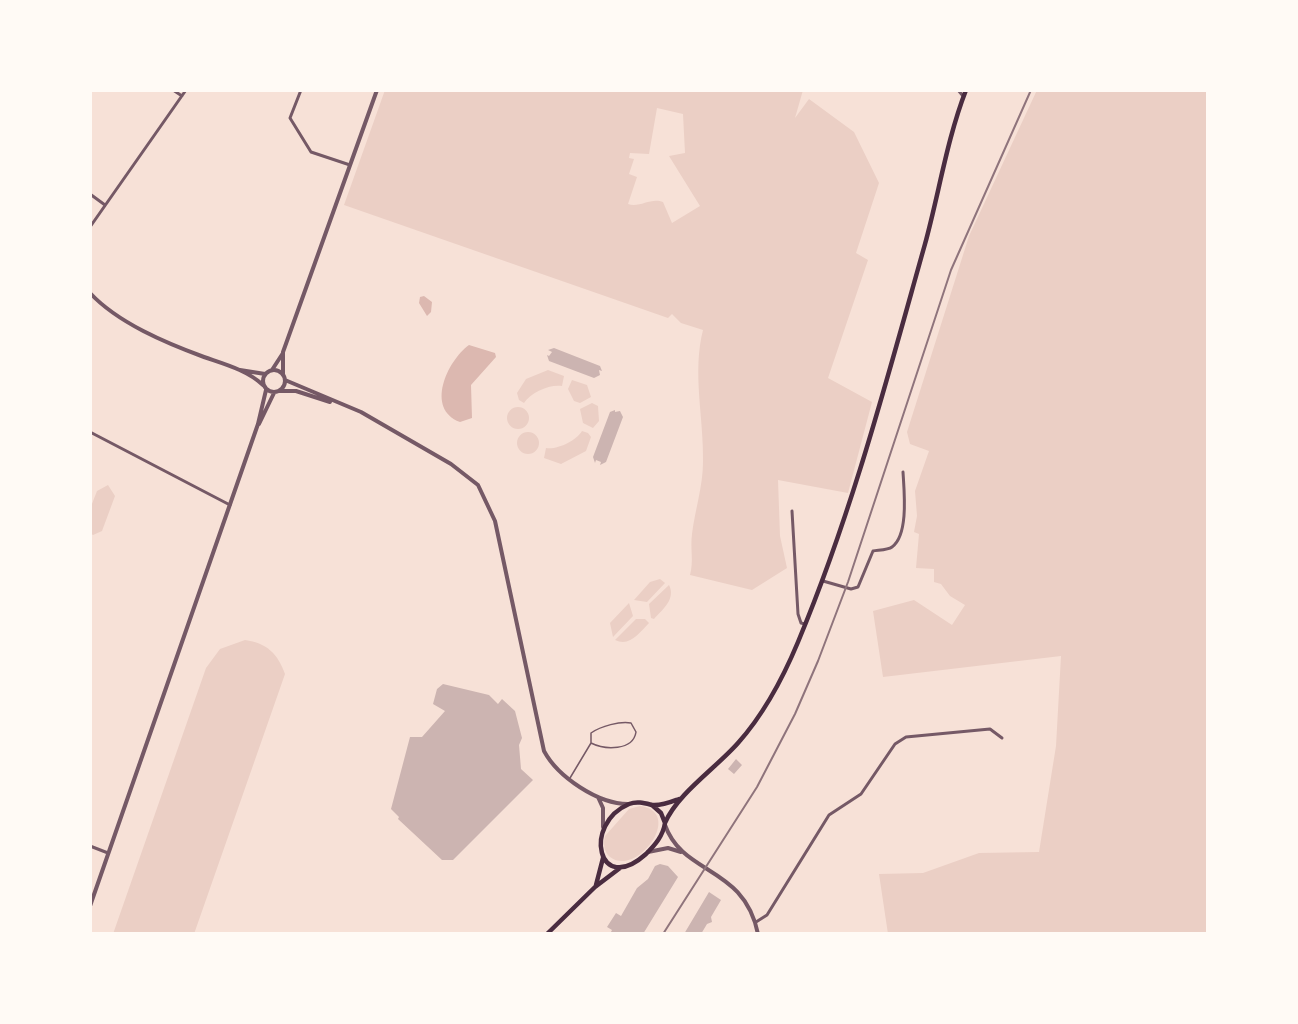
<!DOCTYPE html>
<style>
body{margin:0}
#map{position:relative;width:1298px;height:1024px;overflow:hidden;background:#f7e1d7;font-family:"Sofia Sans Condensed",sans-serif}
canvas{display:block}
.frame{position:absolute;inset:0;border:92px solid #fffaf5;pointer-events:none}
</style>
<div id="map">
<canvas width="1298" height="1024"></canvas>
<div class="frame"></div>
</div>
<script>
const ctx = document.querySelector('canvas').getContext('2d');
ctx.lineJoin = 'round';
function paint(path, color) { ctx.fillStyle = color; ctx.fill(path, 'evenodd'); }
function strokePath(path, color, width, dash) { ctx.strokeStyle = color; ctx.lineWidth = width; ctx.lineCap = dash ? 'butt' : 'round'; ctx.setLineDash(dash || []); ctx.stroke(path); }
const green = new Path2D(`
 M385,90H803L795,118L809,99L854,132L879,183L856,253L868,260L828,378L872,402L848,493L778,480L780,536L787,568L752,590L690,575C694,561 690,549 692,534C695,510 703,486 703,462C704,418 692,373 703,330L681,323L672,314L668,318L344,205ZM657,108L683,114L685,153L669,156L700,206L672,223L663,202C651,197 640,208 628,204L637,177L629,174L634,159L629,158L630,153L649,154Z
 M1037,90H1208V934H888L879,874L923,873L979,853L1039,852L1056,746L1061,656L883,677L873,611L914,600L952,625L965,605L950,596L941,584L934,582V569L916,568L919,534L914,532L917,516L915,491L929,451L910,444L907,432L969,236Z
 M548,370L564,376L562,386C550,384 531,392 524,403L519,400L517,393L526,379Z
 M572,380L587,385L591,397L580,403L574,401L568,389Z
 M592,403L598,406L599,421L593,428L583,423L580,409Z
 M507 418a11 11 0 1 1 22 0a11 11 0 1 1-22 0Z
 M582,431L588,433L591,437L586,451L561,464L544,458L546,448C557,450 576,441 582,431Z
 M517 443a11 11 0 1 1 22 0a11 11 0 1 1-22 0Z
 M108,485L115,496L102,531L93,535L90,533V509L97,491Z
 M660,579L665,583L647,602L634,600L650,582Z
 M669,585C676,599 663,609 654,619L651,618L649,604Z
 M629,603L633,616L613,637L610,623Z
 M636,619H645L649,623C639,633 630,647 615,640Z
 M245,640C267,643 278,654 285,674L194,934H113L206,668L220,649Z
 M640,806C685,812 637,878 610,857C604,852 603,844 605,836L629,809Z`);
const water = new Path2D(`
 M424,296L432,302L431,312L427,316L419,303L420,297Z
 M469,345L495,353L496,357L471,385L472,418L460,422C425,409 447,361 469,345Z`);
const building = new Path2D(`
 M554,348L600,366L602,371L599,370L600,375L594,378L549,361L547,355L549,356L552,352L548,350Z
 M615,410V412L620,411L623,417L606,462L600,465L601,462L596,460L595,463L593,457L610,412Z
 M443,684L489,695L498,704L502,699L515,711L522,738L519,745L521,769L533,780L453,860H442L398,819L399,817L391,809L410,737H422L445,711L433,704L437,689Z
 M736,759L742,765L734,774L728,769Z
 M660,864L668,866L678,877L643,934H610L612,930L607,927L616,913L621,916L637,888L648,879L655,866Z
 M709,892L721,900L711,917L712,922L707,924L701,934H684Z`);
const service = new Path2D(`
 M570,778L591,743V733C601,726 620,721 631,723L636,732C633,751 605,750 591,743`);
const minor = new Path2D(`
 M173,90L182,96
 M301,90L290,118L311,152L350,165
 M958,90L963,96
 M90,194L105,205
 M90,227L186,90
 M90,432L230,505
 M792,511L798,614L801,623L805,624
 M823,581L851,589L858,587L873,551C879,550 888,550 892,547C909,535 904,490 903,472
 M90,846L108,853
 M756,922L767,915L829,815L861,794L895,744L906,737L990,729L1002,738`);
const tertiary = new Path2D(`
 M90,293C118,323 166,343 204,357C224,364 247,370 263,385
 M263 381a11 11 0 1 1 22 0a11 11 0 1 1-22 0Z
 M240,370L265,374
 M272,370L283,353
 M283,375V352L377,90
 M285,380L361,412L451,464L478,485L495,521L544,751C558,777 598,804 628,804
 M280,391H296L330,402
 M259,424L274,393
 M598,797L603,808V827
 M665,825C683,876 744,865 758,934
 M648,852L668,848L681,852
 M90,906L258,424L266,390`);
const secondary = new Path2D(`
 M652,805L661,813L665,823C663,836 655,845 646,854C598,897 582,824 629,804C637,801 644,803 652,805C662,806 671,802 679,799
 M665,823C677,794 716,768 738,743C764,714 783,678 798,642C852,513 887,379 925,244C939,193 947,139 966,90
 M596,885L603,858
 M547,934L595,887L620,868`);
const rail = new Path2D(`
 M663,934L757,787L795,714L818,661L848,582L951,270L1031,90`);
paint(green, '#ebcfc5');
paint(water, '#dcb8b0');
paint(building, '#ccb4b1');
strokePath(service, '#755966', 1.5);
strokePath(minor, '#755966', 3);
strokePath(tertiary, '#755966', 4);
strokePath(secondary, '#4a2c40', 4.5);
strokePath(rail, '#8f747c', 2);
</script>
